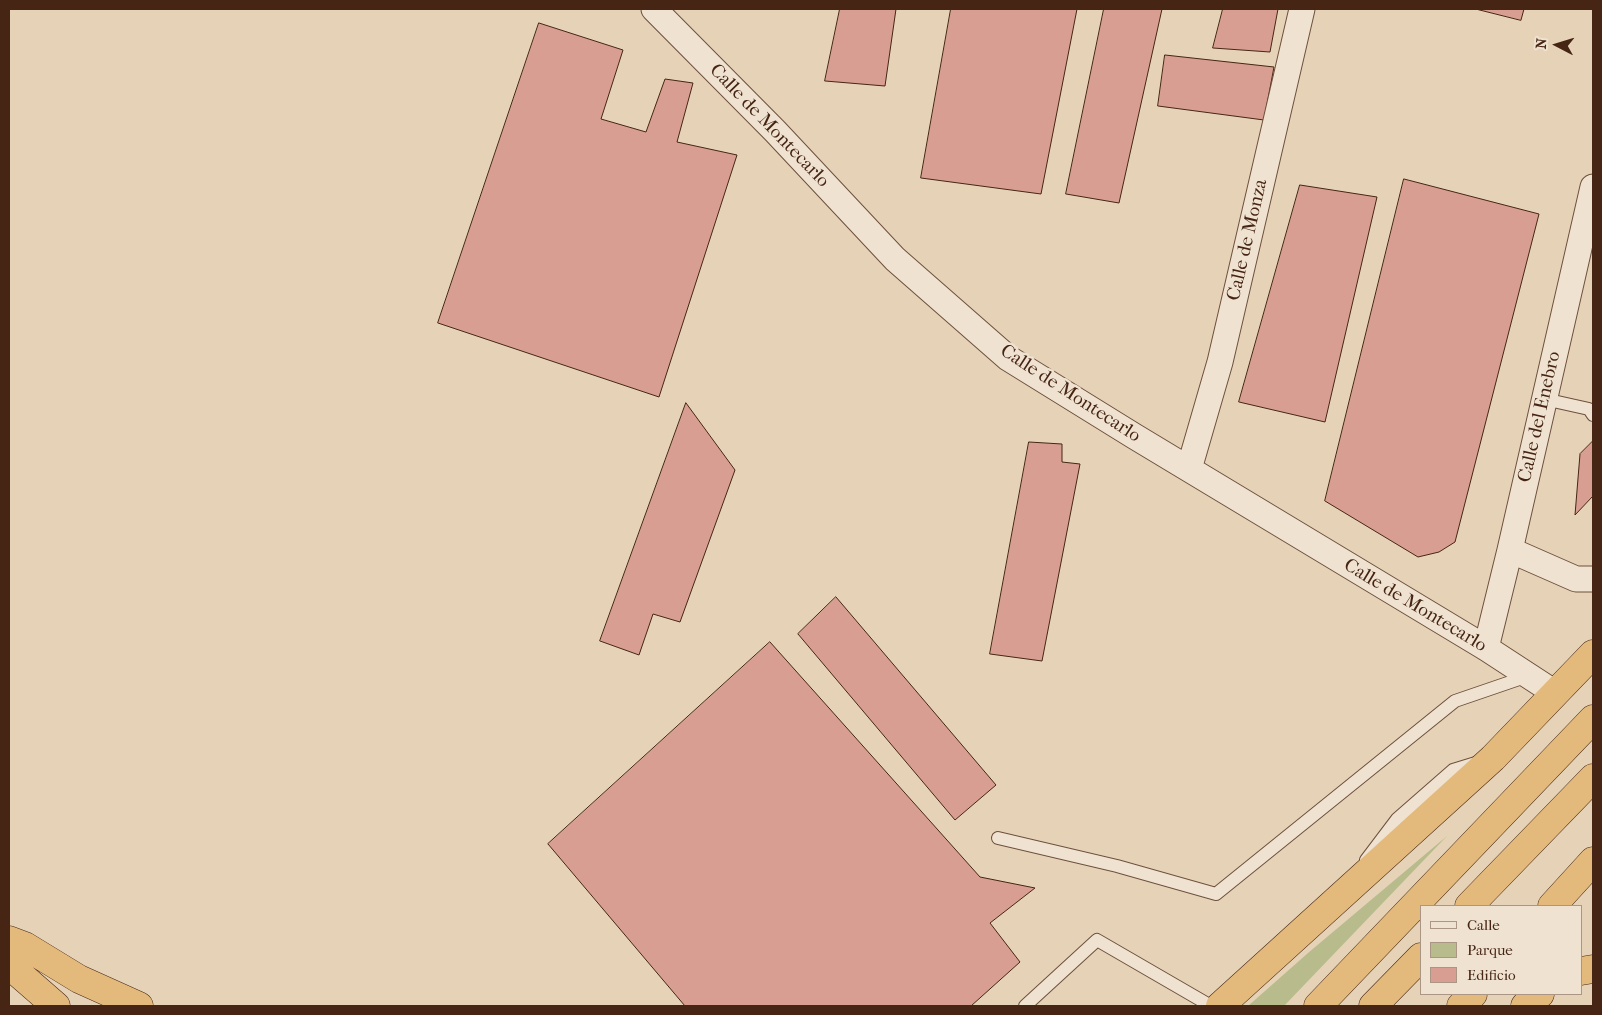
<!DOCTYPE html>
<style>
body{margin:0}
#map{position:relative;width:1602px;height:1015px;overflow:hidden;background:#e6d3b7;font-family:"IM FELL French Canon",serif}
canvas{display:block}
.frame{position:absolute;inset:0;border:10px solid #462514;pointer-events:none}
.legend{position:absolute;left:1420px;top:905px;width:162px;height:90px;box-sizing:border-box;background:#efe2d0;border:1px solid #ab9685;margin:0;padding:6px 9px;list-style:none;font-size:15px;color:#462514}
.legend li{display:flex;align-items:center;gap:10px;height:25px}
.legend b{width:25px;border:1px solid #ab9685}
.north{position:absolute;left:1532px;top:20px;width:50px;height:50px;-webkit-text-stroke:4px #efe2d0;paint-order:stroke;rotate:275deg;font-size:14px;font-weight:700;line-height:20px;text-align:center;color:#462514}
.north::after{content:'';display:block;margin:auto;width:18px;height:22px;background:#462514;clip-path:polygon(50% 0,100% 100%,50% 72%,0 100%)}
</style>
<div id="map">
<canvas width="1602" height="1015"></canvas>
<div class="frame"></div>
<ul class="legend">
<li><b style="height:6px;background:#efe2d0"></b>Calle</li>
<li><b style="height:14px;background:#b8bb8c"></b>Parque</li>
<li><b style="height:14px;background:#d79e91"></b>Edificio</li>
</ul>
<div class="north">N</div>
</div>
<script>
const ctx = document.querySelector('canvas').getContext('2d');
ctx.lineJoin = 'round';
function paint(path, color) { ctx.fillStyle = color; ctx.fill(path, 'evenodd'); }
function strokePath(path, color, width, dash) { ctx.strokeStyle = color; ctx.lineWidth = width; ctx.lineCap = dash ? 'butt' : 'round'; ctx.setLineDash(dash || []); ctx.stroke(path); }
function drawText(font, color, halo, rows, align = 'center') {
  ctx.font = font + ' "IM FELL French Canon",serif'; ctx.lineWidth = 5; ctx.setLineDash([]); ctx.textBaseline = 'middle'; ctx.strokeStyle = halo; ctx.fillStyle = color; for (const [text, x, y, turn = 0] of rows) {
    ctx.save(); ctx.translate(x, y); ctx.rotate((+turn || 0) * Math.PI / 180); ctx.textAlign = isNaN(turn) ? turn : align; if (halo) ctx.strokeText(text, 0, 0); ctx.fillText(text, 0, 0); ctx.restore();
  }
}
const green = new Path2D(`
 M1447,836L1284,1006H1248L1308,953Z`);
const building = new Path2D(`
 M840,9H896L885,86L825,81Z
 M951,9H1077L1041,194L921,178Z
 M1104,9H1162L1119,203L1066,194Z
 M1223,9H1278L1270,52L1213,48Z
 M1476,9H1524L1521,20Z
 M539,23L623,50L601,119L646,132L665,79L693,83L677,142L737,155L659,397L438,323Z
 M1165,55L1274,67L1264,120L1158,106Z
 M1404,179L1539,214L1455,542L1439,552L1418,557L1325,501Z
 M1300,185L1377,197L1325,422L1239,402Z
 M686,403L735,470L680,622L653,614L639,655L600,641Z
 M1593,441V496L1575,515L1580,454Z
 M1029,442L1062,444V462L1080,464L1042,661L990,654Z
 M836,597L996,785L955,820L798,634Z
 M770,642L980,877L1035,888L990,923L1020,962L971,1006H685L548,844Z`);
const lane = new Path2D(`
 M1544,399L1589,409L1593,415
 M998,838L1117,866L1216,894L1455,701L1528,676
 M1366,860L1397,819L1453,770L1479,762
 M1025,1006L1097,940L1211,1006`);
const street = new Path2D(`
 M654,9L775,131L895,259L1008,358L1134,436L1486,648L1555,693
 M1189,469L1220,362L1302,9
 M1510,550L1576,579H1593
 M1486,648L1510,550L1593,187`);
const highway = new Path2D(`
 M1469,906L1593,778
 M1552,906L1593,861
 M9,940L25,946L79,979L139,1006
 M9,965L56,1006
 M1581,971L1593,969
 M1220,1006L1493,758L1593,654
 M1318,1006L1593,719
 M1373,1006L1421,957
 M1461,1006L1473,994
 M1525,1006L1531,999L1540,994`);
const streetNames = [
 ["Calle de Montecarlo",769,126,46],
 ["Calle de Monza",1248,240,-77],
 ["Calle de Montecarlo",1070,394,33],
 ["Calle del Enebro",1540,417,-77],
 ["Calle de Montecarlo",1415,606,31]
];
paint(green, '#b8bb8c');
paint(building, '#d79e91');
strokePath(building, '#462514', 1);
strokePath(lane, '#6e503d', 14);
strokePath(street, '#6e503d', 27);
strokePath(highway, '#462514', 29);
strokePath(lane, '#efe2d0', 12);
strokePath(street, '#efe2d0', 25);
strokePath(highway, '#e3ba7c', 28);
drawText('19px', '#462514', '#efe2d0', streetNames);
</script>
